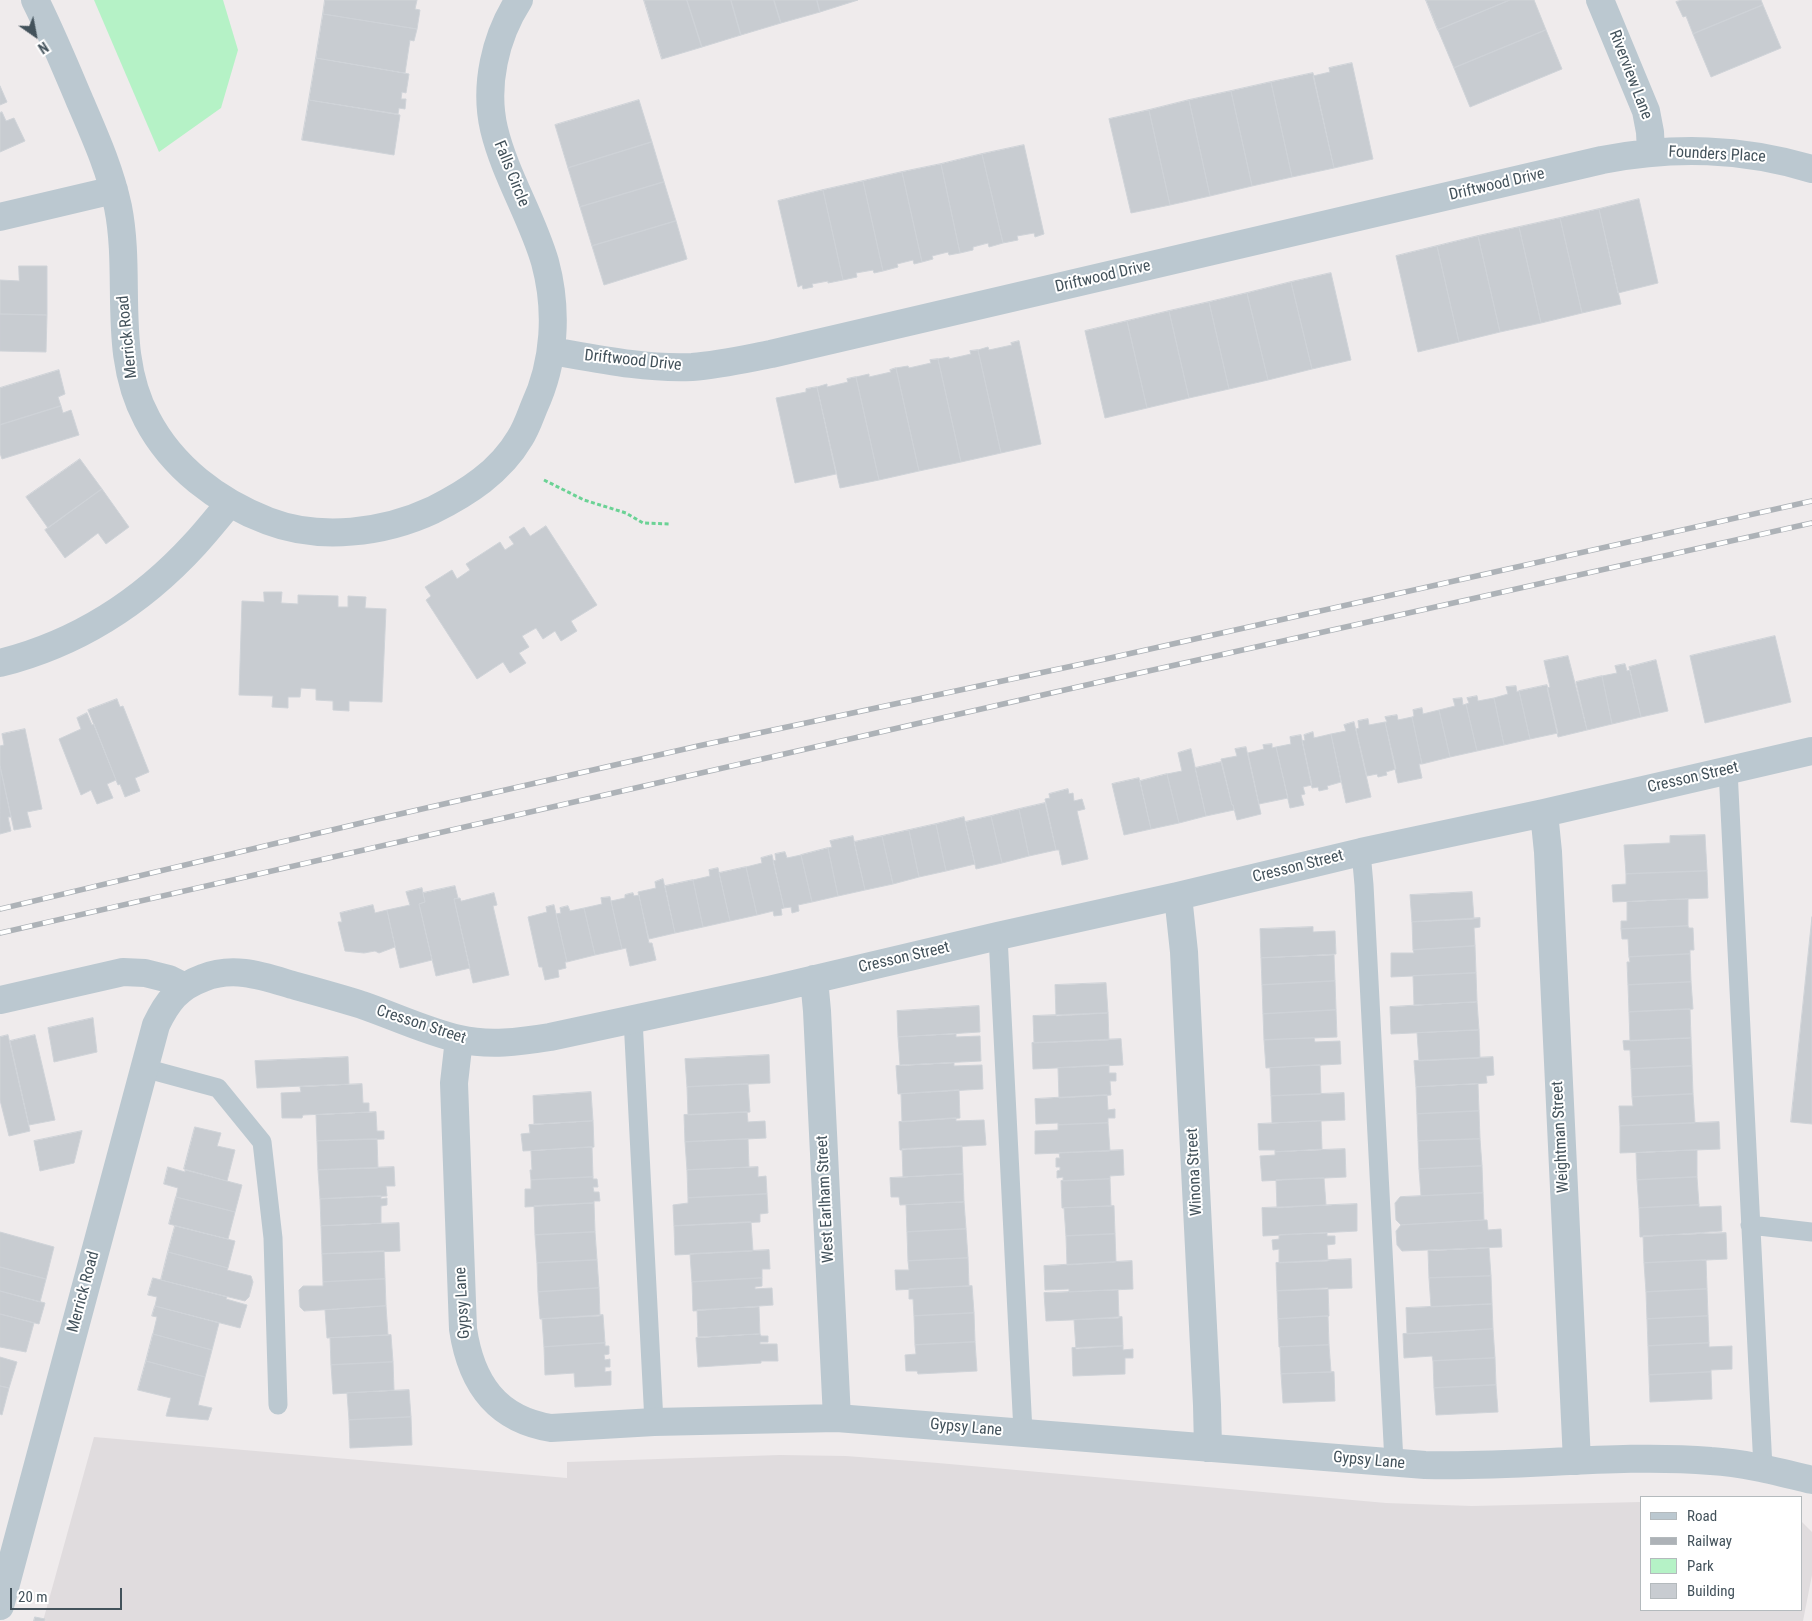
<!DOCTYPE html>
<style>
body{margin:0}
#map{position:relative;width:1812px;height:1621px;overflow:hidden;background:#efebec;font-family:"Roboto Condensed",sans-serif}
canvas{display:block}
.legend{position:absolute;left:1640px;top:1496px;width:162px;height:115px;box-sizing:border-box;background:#fff;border:1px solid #b4babd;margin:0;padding:6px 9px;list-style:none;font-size:15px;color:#43525b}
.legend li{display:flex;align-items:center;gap:10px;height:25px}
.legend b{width:25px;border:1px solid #b4babd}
.north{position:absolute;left:10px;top:10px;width:50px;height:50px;-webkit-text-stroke:4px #fff;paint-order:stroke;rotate:147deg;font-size:14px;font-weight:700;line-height:20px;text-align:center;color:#43525b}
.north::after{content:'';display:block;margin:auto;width:18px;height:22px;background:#43525b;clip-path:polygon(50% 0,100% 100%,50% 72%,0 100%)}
.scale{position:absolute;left:10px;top:1588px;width:112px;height:22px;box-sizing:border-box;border:2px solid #43525b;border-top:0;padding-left:6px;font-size:15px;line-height:18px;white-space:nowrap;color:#43525b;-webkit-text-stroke:4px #fff;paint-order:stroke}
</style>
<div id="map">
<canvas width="1812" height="1621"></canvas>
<ul class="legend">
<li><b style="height:6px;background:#bbc8d0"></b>Road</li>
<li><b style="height:6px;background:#adb2b7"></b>Railway</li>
<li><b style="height:14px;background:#b5f2c6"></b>Park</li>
<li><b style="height:14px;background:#c8ccd1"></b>Building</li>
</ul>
<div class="north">N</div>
<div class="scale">20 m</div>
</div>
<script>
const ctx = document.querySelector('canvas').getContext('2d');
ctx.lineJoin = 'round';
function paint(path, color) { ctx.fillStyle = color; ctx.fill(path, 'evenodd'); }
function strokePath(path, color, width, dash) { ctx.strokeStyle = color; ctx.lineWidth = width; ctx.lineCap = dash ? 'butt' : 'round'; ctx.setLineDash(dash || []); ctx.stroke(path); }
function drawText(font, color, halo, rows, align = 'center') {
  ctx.font = font + ' "Roboto Condensed",sans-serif'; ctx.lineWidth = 4; ctx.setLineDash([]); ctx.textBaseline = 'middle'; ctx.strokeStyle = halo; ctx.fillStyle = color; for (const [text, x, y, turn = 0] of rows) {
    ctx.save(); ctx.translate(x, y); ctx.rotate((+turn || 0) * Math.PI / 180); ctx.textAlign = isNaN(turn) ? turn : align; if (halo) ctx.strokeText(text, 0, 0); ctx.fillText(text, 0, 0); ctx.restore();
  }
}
const education = new Path2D(`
 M94,1437L567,1478V1462L780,1455L846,1456L938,1463L1386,1503L1472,1506L1641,1502V1610H1801V1521L1812,1532V1575L1803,1621H43Z`);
const green = new Path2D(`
 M94,0H223L238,50L221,108L159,152Z`);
const building = new Path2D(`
 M325,0H417L415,9L420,10L417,29L323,14Z
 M644,0H687L702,47L662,59Z
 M687,0H731L741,35L702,47Z
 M731,0H774L781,23L741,35Z
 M774,0H817L820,12L781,23Z
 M817,0H858L820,12Z
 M1426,0H1510L1438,30Z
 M1510,0H1534L1546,30L1454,68L1438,30Z
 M1682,0H1761L1763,5L1693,34L1686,16L1683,17L1676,2Z
 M1763,5L1781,48L1711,77L1693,34Z
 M323,14L417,29L414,41L410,40L405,73L316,58Z
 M1546,30L1562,69L1470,107L1454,68Z
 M316,58L409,74L406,93L402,92L401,99H406L405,109L399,108L398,114L309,100Z
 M1352,63L1373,159L1334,168L1313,76L1330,72L1329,68Z
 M1313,73L1334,168L1292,177L1271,82Z
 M1271,82L1292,177L1252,186L1231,91Z
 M0,86L7,102L0,105Z
 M1231,91L1252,186L1210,196L1189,100Z
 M309,100L400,115L394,155L302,140Z
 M639,100L652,142L568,168L555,125Z
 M1189,100L1210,196L1170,205L1149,110Z
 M1149,110L1170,205L1131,213L1109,119Z
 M2,112L6,121L14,118L25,141L0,152V113Z
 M652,142L664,182L580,207L568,168Z
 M1024,145L1044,234L1035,237L1034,233L1017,236L1018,240L1003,243L982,154Z
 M982,154L1003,243L989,247L988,243L973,247V250L960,253L941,164Z
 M941,164L960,253L949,255L948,252L932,256L933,259L922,262L902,172Z
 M902,172L922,262L914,264L913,260L897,264L898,267L883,271L863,181Z
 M863,181L883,271L874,273L873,270L856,273L857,277L843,280L823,190Z
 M664,182L676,221L592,246L580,207Z
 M823,190L843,280L828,283V281L812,284L813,287L803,289L802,285L798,287L778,201Z
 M1639,199L1658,283L1618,293L1599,209Z
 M1599,209L1621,304L1582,313L1560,218Z
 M1560,218L1582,313L1541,323L1519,227Z
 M676,221L687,259L604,285L592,246Z
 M1519,227L1541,323L1500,332L1478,236Z
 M1478,236L1500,332L1459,342L1437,246Z
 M1437,246L1459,342L1418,352L1396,256Z
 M19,266H47V315L0,314V280L19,281Z
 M1331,273L1351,360L1312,369L1291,282Z
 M1291,282L1312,369L1268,380L1247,293Z
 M1247,293L1268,380L1229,389L1209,302Z
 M1209,302L1229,389L1189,398L1169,311Z
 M1169,311L1189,398L1147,408L1127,321Z
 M0,314L47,315L46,352L0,351Z
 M1127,321L1147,408L1105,418L1085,331Z
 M1019,341L1041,444L1001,453L978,350L988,347L989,350L1012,345L1011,343Z
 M978,350L1001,453L961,462L938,359L949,357V359L971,354L970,351Z
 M938,359L961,462L919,471L896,368L908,366L909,368L931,363L930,360Z
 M896,368L919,471L879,480L856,377L869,374V377L891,372L890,370Z
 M59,370L65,394L58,397L61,406L0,425V388Z
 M856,377L879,480L840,488L817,387L827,384V387L848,382L847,379Z
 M817,387L836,474L795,483L776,398L806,392V389Z
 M61,406L63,413L71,410L79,435L2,459L0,453V425Z
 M80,459L102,489L48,528L26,497Z
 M102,489L129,527L106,544L98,533L65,558L45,530Z
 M546,526L597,605L571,621L577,631L561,641L555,631L543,639L536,628L522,636L529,647L519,653L526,663L510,673L503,662L477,679L426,600L431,596L425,587L452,570L457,579L470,570L466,564L500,542L505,550L514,544L509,537L524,527L530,536Z
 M264,592H282L281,603L298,604V595L338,596V607H348V596L366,597L365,608L386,609L382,702L349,701V711L333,710V701L316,700V689L301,688L300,697H288V708L272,707L273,696L239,695L242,601L264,602Z
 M1775,636L1791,702L1705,723L1690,656Z
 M1568,656L1587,730L1558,737L1547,688L1550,687L1544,661Z
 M1656,660L1668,711L1641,717L1629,667Z
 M1625,664L1627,671L1630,670L1641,717L1612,724L1602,676L1617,673L1615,666Z
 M1602,676L1612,724L1587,730L1576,682Z
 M1547,685L1558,733L1530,739L1519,691Z
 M1516,686L1517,692L1519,691L1530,739L1504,745L1494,698L1508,694L1506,687Z
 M1477,696L1478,701L1494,698L1504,745L1477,751L1466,704L1469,703L1467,698Z
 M1462,698L1463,705L1466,704L1477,751L1450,757L1439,710L1455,706L1453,699Z
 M117,699L120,707L123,706L149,772L135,778L140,791L125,797L120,784L118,785L88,710Z
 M1422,708L1423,714L1439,710L1450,757L1422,764L1412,717L1414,716L1413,710Z
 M87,713L92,725L94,724L116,780L107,784L113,798L97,804L91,790L81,795L59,739L81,729L77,718Z
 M1397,715L1398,720L1412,717L1422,764H1419L1422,778L1398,783L1385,722H1387L1385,717Z
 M1368,719L1369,725L1385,722L1396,769L1386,772L1387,775L1378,777L1377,774L1367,776L1356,729L1359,728L1358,721Z
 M1354,722L1371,797L1346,803L1331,734L1346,731L1344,725Z
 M25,729L42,809L27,812L31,827L14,830L0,766V746L4,745L2,734Z
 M1313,732L1314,738L1331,734L1341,782L1327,786L1328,789L1319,791L1318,787L1312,788L1302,741L1305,740L1304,735Z
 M1301,735L1312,785L1303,787L1305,794L1301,795L1304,805L1290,808L1276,747L1291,744L1290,737Z
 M1272,744V748L1276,747L1288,798L1259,804L1248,753L1264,749L1263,745Z
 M1246,747L1261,814L1237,820L1233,805H1232L1221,759L1237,756L1235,749Z
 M1191,749L1206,816L1179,823L1167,774L1182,771L1178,753Z
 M1221,762L1232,805H1233L1234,810L1206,816L1195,768Z
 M0,766L11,817H8L11,831L0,834Z
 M1167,774L1179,823L1151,829L1140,781Z
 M1139,778L1151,829L1124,835L1112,784Z
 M1068,789L1069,794L1073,793L1074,801L1082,799L1085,809L1077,811L1088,859L1062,865L1059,850H1056L1045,799L1050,798L1049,794Z
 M1045,803L1056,850L1029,856L1019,809Z
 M1019,809L1029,856L1002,863L991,816Z
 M991,816L1002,863L976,869L965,822Z
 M964,817L975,864L946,871L936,824Z
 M936,824L946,871L919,877L909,830Z
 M909,830L919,877L893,884L882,836Z
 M1705,835L1707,871L1626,874L1624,845L1670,843V836Z
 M853,836L865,890L838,896L828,848L832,847L830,841Z
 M882,836L893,884L865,890L854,842Z
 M828,848L838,896L812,902L801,855Z
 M785,852L787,858L801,855L812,902L798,905L799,911L792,913L791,907L784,908L773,861L776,860L775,854Z
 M772,855L784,908L781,909L782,915L774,916L773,911L757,915L746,867L762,863L761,858Z
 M746,867L757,915L730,921L719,873Z
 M718,868L730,921L703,927L693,880L710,876L709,870Z
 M1707,871L1708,898L1613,902L1612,885L1626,884V874Z
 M663,879L675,933L649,939L638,892L656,888L655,882Z
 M693,880L703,927L675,933L665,886Z
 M455,886L458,898L454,899L470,968L436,976L419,904L425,902L423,893Z
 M422,888L425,902L419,904L432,960L400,968L387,910L410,905L406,892Z
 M1472,892L1474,919L1412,922L1410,895Z
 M494,893L497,905L493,906L509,975L473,983L454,899L460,898L461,901Z
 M633,893L634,896L639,895L649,943H652L656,960L630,966L626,948L622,949L611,901L625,898V895Z
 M610,897L622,949L595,955L584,908L602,904L601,898Z
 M1688,899V926L1621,929V921H1627V902Z
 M373,905L375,913L387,910L395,947L379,953L375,951L364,953L345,951L338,922H342L340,913Z
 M554,905L567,962H565L566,968L558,970L559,977L545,980L542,967H539L528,917L547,912L546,907Z
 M568,906L570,911L584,908L595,955L567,962L556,914L561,913L560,908Z
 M1812,917V1124L1791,1122Z
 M1480,918V927L1474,928L1475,946L1413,950L1412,922Z
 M1688,926L1689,928H1693L1694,950H1690V954L1629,957L1628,939H1622L1621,929Z
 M1313,927V932L1335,931L1336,954L1261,958L1260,929Z
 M1475,946L1476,973L1391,977V953H1414L1413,950Z
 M1690,954L1691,982L1628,985L1627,962H1630L1629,957Z
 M1334,955L1335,981L1262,985L1261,958Z
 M1476,973L1477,1002L1414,1005L1413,976Z
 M1335,981L1336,1010L1263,1014L1262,985Z
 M1691,982L1693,1009L1629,1012L1628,985Z
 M1106,983L1108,1013L1056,1016L1055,985Z
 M1477,1002L1479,1030L1391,1034L1390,1007Z
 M979,1006L980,1032L898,1037L897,1011Z
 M1690,1009L1691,1038L1630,1041L1629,1012Z
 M1336,1010L1337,1037L1264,1040L1263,1014Z
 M1108,1013L1109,1040L1034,1043L1033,1016Z
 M93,1018L97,1052L54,1062L48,1028Z
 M1479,1030L1480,1058L1419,1061L1417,1033Z
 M956,1034V1037L980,1036L981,1061L900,1065L898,1037Z
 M8,1035L30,1131L9,1136L0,1100V1037Z
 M35,1035L55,1120L29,1125L10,1041Z
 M1314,1038L1315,1042L1340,1041L1341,1064L1266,1068L1264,1040Z
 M1691,1038L1692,1066L1631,1069L1630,1050H1624L1623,1041Z
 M1121,1039L1123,1065L1033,1069L1032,1043Z
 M769,1055L770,1083L687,1087L685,1059Z
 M348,1057L349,1084L257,1088L255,1061Z
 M1493,1057L1494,1075L1486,1076L1487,1083L1416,1087L1414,1061Z
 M954,1063V1066L982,1065L983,1089L898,1094L896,1066Z
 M1109,1065V1073H1116V1081H1110L1111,1095L1059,1098L1058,1068Z
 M1320,1065L1321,1094L1271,1096L1270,1068Z
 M1692,1066L1693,1094L1632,1097L1631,1069Z
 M362,1084L363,1103H369V1112L303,1115L302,1118H282L281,1093L301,1092L300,1087Z
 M748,1084L750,1112L688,1115L687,1087Z
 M1478,1084L1479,1111L1417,1114L1416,1087Z
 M959,1090L960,1118L902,1122L901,1094Z
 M591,1092L593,1121L534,1124L533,1096Z
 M1344,1093L1345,1120L1272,1123L1271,1096Z
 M1693,1094L1695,1123L1620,1126L1619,1106H1633L1632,1097Z
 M1107,1095L1108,1110L1115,1109V1118H1108V1123L1058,1125V1123L1036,1124L1035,1099Z
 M1479,1111L1480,1139L1418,1141L1417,1114Z
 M376,1112L377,1131H384V1139L317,1141L316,1115Z
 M747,1112L748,1122L765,1121L766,1138L685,1142L684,1115Z
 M956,1118V1121L984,1120L986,1145L900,1150L899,1122Z
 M593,1121L594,1147L523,1151L521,1134L530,1133L529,1125Z
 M1321,1121L1322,1149L1275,1152V1150H1259L1258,1124Z
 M1719,1122L1720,1149L1620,1153V1126Z
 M1108,1123L1110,1151L1035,1154V1131L1058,1130V1125Z
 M195,1127L221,1133L217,1146L235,1150L227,1181L184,1169Z
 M82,1131L74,1163L40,1171L34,1141Z
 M377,1139L378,1168L318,1170L317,1141Z
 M748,1139L749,1167L687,1170L685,1142Z
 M1480,1139L1482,1166L1419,1169L1418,1141Z
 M962,1146L963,1174L903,1177L902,1149Z
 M592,1147L593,1177L531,1180L530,1170H532L531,1151Z
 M1345,1149L1346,1177L1262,1181L1260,1156L1275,1155V1152Z
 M1123,1150L1124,1175L1110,1176V1179L1063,1181V1177L1057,1178V1171L1060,1170V1167H1056V1158H1060L1059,1153Z
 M1697,1150V1177L1637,1180L1636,1153Z
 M1482,1166L1483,1193L1421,1196L1419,1169Z
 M168,1167L185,1172V1170L242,1185L235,1212L176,1197L178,1188L164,1184Z
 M394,1167L395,1186H386L387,1196L320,1199L318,1170Z
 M758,1167V1177L766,1176L767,1194L688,1198L687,1170Z
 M963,1174L964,1202L900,1205L899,1197H891L890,1178Z
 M593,1177V1179H597L598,1187H593L594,1192H599L600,1201H594V1203L525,1207V1189H531V1180Z
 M1697,1177L1699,1205L1639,1208L1637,1180Z
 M1324,1178L1326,1205L1277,1208L1276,1180Z
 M1110,1179L1111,1206L1062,1208L1061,1181Z
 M1483,1193L1484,1220L1401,1225L1396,1220L1395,1203L1400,1197Z
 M767,1194L768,1213L760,1214V1222L674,1226L673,1205L688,1203V1198Z
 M381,1196V1199L387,1198V1205L381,1206V1223L321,1226L320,1199Z
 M176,1197L235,1212L228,1239L169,1224Z
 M964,1202L966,1229L907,1232L906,1205Z
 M594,1203L595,1232L535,1235L534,1206Z
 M1357,1204V1231L1263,1236L1262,1208Z
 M1699,1205V1207L1721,1206L1722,1231L1640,1237L1639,1208Z
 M1114,1206L1115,1234L1066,1236L1064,1208Z
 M1484,1220H1487L1488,1230L1501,1229L1502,1247L1402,1251L1397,1245L1396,1231L1401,1225Z
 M751,1222L753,1251L675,1255L674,1226Z
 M399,1223L400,1251L322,1254L321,1226Z
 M175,1226L235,1241L228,1268L168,1252Z
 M966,1229L968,1258L908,1261L907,1232Z
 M0,1232L54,1247L46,1279L0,1267Z
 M595,1232L597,1260L537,1263L535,1235Z
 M1327,1233V1236H1335V1244L1327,1245L1328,1261L1279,1263V1249L1273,1250L1272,1240L1279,1239V1235Z
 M1726,1233L1727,1259L1644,1263L1643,1236Z
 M1115,1234L1116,1262L1067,1265L1066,1236Z
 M1489,1248L1491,1276L1429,1278L1428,1251Z
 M769,1250L770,1269H762V1278L692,1282L690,1254Z
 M384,1251L385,1279L323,1282L322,1254Z
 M168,1252L228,1268L227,1270L251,1276L253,1282L249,1297L245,1301L161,1280Z
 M968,1258L969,1286L896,1290L895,1270H909L908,1261Z
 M1351,1259L1352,1288L1277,1291L1276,1263Z
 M597,1260L599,1288L538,1292L537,1263Z
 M1706,1260L1707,1289L1646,1292L1644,1263Z
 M1132,1261L1133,1289L1069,1292V1289L1045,1290L1044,1266Z
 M0,1267L46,1279L40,1302L0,1291Z
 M1491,1276L1492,1304L1431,1307L1429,1278Z
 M153,1278L227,1297L226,1299L247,1305L240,1328L155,1306L157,1297L148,1295Z
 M762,1278V1286L755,1287V1289L772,1288L773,1305L693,1311L692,1282Z
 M385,1279L386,1306L304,1311L300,1307L299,1290L303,1286H323V1282Z
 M972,1286L974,1313L914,1316L913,1299H909V1289Z
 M599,1288L600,1316L540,1319L538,1292Z
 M1328,1288L1329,1316L1278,1319L1277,1291Z
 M1707,1289L1708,1316L1647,1319L1646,1292Z
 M1118,1290L1119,1318L1046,1321L1044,1293Z
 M0,1291L45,1303L39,1324L0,1314Z
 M1492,1304L1493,1329L1407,1334L1406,1308Z
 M155,1306L219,1323L212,1350L153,1334L157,1317L152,1316Z
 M386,1306L388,1335L327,1338L325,1310Z
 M759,1307L760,1334L698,1337L697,1310Z
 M974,1313L975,1342L915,1345L914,1316Z
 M0,1314L34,1323L26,1352L0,1347Z
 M603,1315L605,1343L544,1347L542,1319Z
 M1328,1316L1329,1345L1279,1347L1278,1319Z
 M1708,1316L1709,1343L1648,1346L1647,1319Z
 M1122,1317L1123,1346L1076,1349L1074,1320Z
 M1493,1329L1495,1358L1433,1361L1432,1356L1404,1358L1403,1334Z
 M153,1334L212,1350L205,1377L146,1361Z
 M760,1334L761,1336H768V1342H760V1344H777L778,1361H761V1363L698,1367L696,1338Z
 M391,1335L393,1362L331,1365L330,1338Z
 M975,1342L977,1371L918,1374L917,1371H906L905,1355L916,1354L915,1345Z
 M605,1343V1346H609V1354L604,1355L605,1360L610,1359V1367H605V1372L611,1371V1385L575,1387L574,1373L545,1375L544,1347Z
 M1709,1343V1347L1732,1346V1369L1711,1370V1372L1649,1375L1648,1346Z
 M1329,1345L1331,1372L1281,1374L1280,1347Z
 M1123,1346V1350L1133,1349V1358H1125V1374L1073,1376L1072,1348Z
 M0,1357L17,1362L9,1388L0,1386Z
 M1495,1358L1496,1385L1434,1388L1433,1361Z
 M146,1361L205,1377L198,1405L212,1408L208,1420L166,1416L171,1398L138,1390Z
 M393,1362L394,1390L333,1394L331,1365Z
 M1334,1372L1335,1401L1283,1403L1281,1374Z
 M1711,1372L1712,1399L1650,1402L1649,1375Z
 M1496,1385L1498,1412L1436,1415L1434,1388Z
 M0,1386L9,1388L2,1415L0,1414Z
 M409,1390L411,1417L349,1420L347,1393Z
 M411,1417L412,1445L350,1448L349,1420Z
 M35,1617L45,1619L44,1621H34Z`);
const path = new Path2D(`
 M544,480L584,500L626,513L643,523L670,524`);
const service = new Path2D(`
 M1728,770L1763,1468
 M1361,852L1364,885L1394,1462
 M998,936L1023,1432
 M633,1019L654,1422
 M144,1068L218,1088L262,1142L273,1238L278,1405
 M1750,1225L1812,1232`);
const minor = new Path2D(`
 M35,0C51,32 65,66 79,99C94,134 110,169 118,207C132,278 111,352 147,419C172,467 218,502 268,521C320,541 384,533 433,510C467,493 500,472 520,438C526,429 530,417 534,407C555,362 558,310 545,262C532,217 505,175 494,129C484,86 495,37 519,0
 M1600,0L1646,111L1650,132L1651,152
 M0,217L114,190
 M552,351C598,359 645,369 692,367C719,365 745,359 771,354L1602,160C1675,146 1741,148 1812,169
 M0,663C76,644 142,602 195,544C207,531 218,517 229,504
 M1544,813L1548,852L1577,1461
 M1178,896L1184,952L1207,1405L1208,1448
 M814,979L817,1011L837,1418
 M0,1000L123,972L145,973L169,979L185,987
 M459,1039L454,1083L463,1329C471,1383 496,1419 551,1428L654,1422L837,1418L1425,1465C1520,1468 1616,1453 1711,1461C1745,1463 1779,1472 1812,1480
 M0,1606L156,1025C167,1002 178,987 203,978C235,965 265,977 296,986C318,992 340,998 362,1005C394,1016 425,1031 459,1039C489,1046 519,1042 550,1037L769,990L998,936L1178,896L1361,852L1544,813L1812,751`);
const rail = new Path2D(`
 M0,909L378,819L698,746L1110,658L1812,501
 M0,933L1117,678L1812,523`);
const streetNames = [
 ["Riverview Lane",1630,75,69],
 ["Founders Place",1717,155,3],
 ["Falls Circle",511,174,68],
 ["Driftwood Drive",1497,185,-13],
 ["Driftwood Drive",1103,277,-13],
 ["Merrick Road",128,337,-96],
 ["Driftwood Drive",633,361,6],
 ["Cresson Street",1693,778,-13],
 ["Cresson Street",1298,867,-14],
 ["Cresson Street",904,958,-13],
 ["Cresson Street",421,1025,18],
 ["Weightman Street",1561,1137,-93],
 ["Winona Street",1195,1172,-93],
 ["West Earlham Street",826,1199,-93],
 ["Merrick Road",84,1292,-75],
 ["Gypsy Lane",463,1303,-93],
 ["Gypsy Lane",966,1428,5],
 ["Gypsy Lane",1369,1461,5]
];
paint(education, '#e0dcde');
paint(green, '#b5f2c6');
paint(building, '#c8ccd1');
strokePath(building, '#cfd3d8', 1);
strokePath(path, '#6bd295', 3, [4, 2.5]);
strokePath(service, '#bbc8d0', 19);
strokePath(minor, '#bbc8d0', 28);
strokePath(rail, '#adb2b7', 5.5);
strokePath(rail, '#fff', 4, [11]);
drawText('16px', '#43525b', '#fff', streetNames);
</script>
